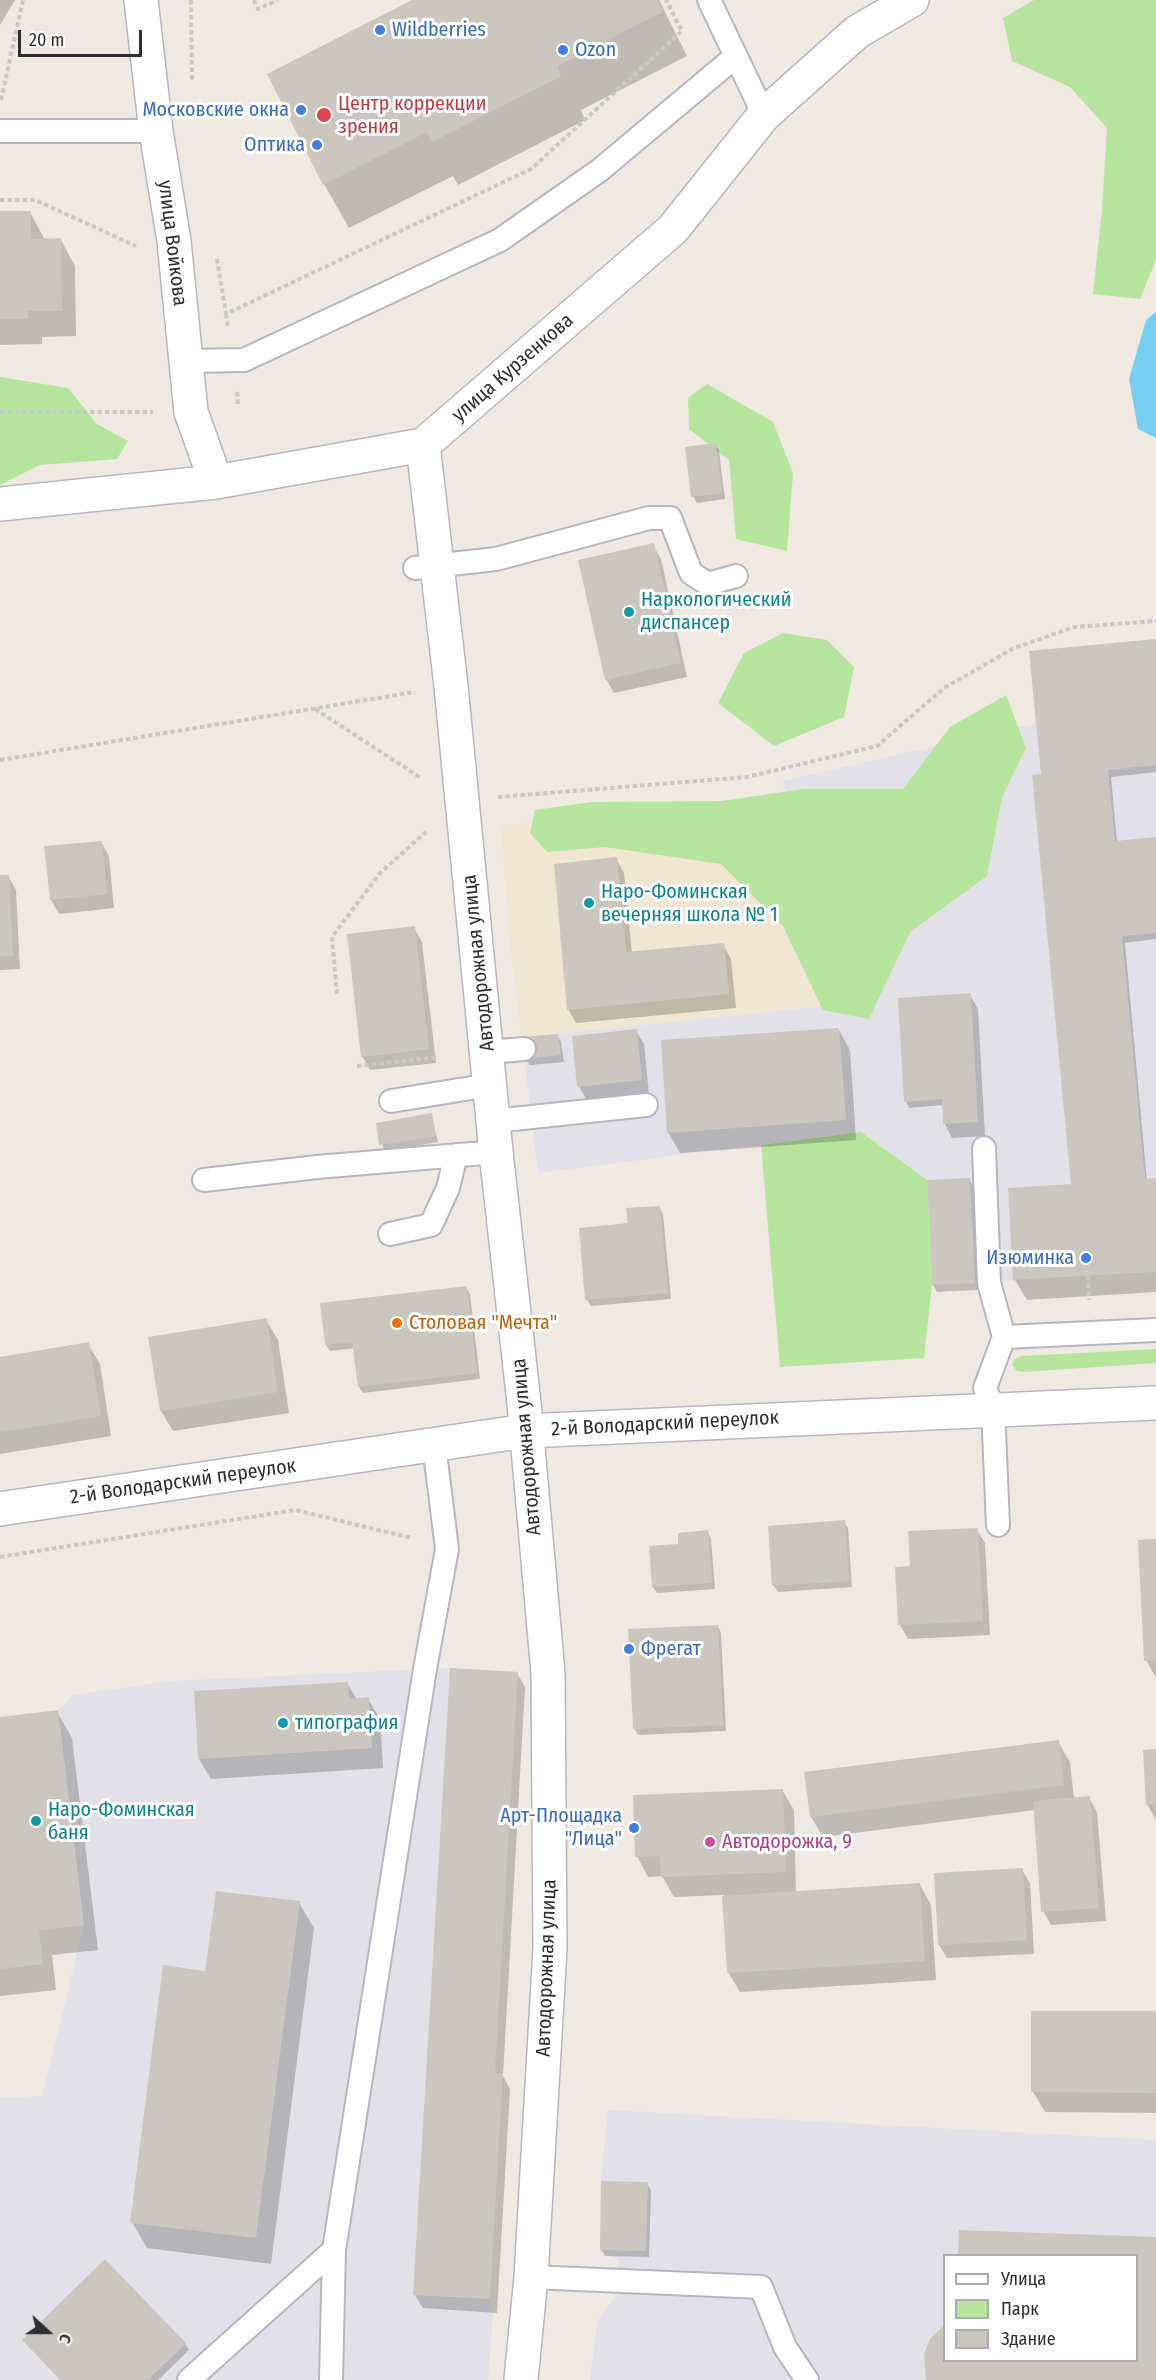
<!DOCTYPE html>
<meta charset="utf-8">
<style>
body{margin:0}
#map{position:relative;width:1156px;height:2380px;overflow:hidden;background:#efe9e1;font-family:"Fira Sans Condensed",sans-serif}
canvas{display:block}
.legend{position:absolute;left:943px;top:2254px;width:195px;height:108px;box-sizing:border-box;background:#fff;border:2px solid #ababab;margin:0;padding:8px 10px;list-style:none;font-size:18px;color:#2e2e2e}
.legend li{display:flex;align-items:center;gap:12px;height:30px}
.legend b{width:30px;border:2px solid #ababab}
.north{position:absolute;left:18px;top:2302px;width:60px;height:60px;-webkit-text-stroke:4px #fff;paint-order:stroke;rotate:111deg;font-size:16px;font-weight:700;line-height:24px;text-align:center;color:#2e2e2e}
.north::after{content:'';display:block;margin:auto;width:21px;height:27px;background:#2e2e2e;clip-path:polygon(50% 0,100% 100%,50% 72%,0 100%)}
.scale{position:absolute;left:18px;top:30px;width:124px;height:27px;box-sizing:border-box;border:3px solid #2e2e2e;border-top:0;padding-left:8px;font-size:18px;line-height:21px;white-space:nowrap;color:#2e2e2e;-webkit-text-stroke:4px #fff;paint-order:stroke}
</style>
<div id="map">
<canvas width="1156" height="2380"></canvas>
<ul class="legend">
<li><b style="height:8px;background:#fff"></b>Улица</li>
<li><b style="height:16px;background:#b6e59e"></b>Парк</li>
<li><b style="height:16px;background:#cbc7bf"></b>Здание</li>
</ul>
<div class="north">С</div>
<div class="scale">20 m</div>
</div>
<script>
const ctx = document.querySelector('canvas').getContext('2d');
ctx.lineJoin = 'round';
function paint(path, color) { ctx.fillStyle = color; ctx.fill(path, 'evenodd'); }
function strokePath(path, color, width, dash) { ctx.strokeStyle = color; ctx.lineWidth = width; ctx.lineCap = dash ? 'butt' : 'round'; ctx.setLineDash(dash || []); ctx.stroke(path); }
function drawText(font, color, halo, rows, align = 'center') {
  ctx.font = font + ' "Fira Sans Condensed",sans-serif'; ctx.lineWidth = 6; ctx.setLineDash([]); ctx.textBaseline = 'middle'; ctx.strokeStyle = halo; ctx.fillStyle = color; for (const [text, x, y, turn = 0] of rows) {
    ctx.save(); ctx.translate(x, y); ctx.rotate((+turn || 0) * Math.PI / 180); ctx.textAlign = isNaN(turn) ? turn : align; if (halo) ctx.strokeText(text, 0, 0); ctx.fillText(text, 0, 0); ctx.restore();
  }
}
const industrial = new Path2D(`
 M1156,639V1272L932,1285L927,1180L861,1132L538,1173L522,1037L836,1005L783,781L1036,723L1029,651Z
 M450,1668L518,1672L495,2072L503,2073L490,2299L493,2313L488,2380H0V2098L42,2096L84,1925L58,1710L74,1695L171,1681Z
 M608,2110L1156,2140V2380H590L597,2322L616,2296L619,2260L600,2250L601,2181ZM944,2256H1136V2360H944Z`);
const education = new Path2D(`
 M790,810L836,1005L522,1037L510,945L501,825Z`);
const green = new Path2D(`
 M1034,0H1156V260L1140,299L1093,294L1102,210L1107,128L1070,87L1012,61L1003,18Z
 M0,377L68,388L97,424L128,441L117,459L40,465L0,485Z
 M707,384L773,422L793,473L787,551L736,539L729,460L689,429L688,398Z
 M783,633L827,640L854,667L844,717L774,746L718,703L744,653Z
 M1006,695L1026,748L1002,797L987,876L910,932L869,1019L823,1010L783,926L721,864L605,847L547,852L530,833L535,810L592,802L722,801L803,789H903L950,727Z
 M861,1132L927,1180L932,1285L924,1358L780,1367L761,1145Z
 M1156,1349V1363L1024,1372L1017,1371L1012,1365L1015,1359L1022,1356Z`);
const water = new Path2D(`
 M1156,312V438L1138,429L1129,379L1146,320Z`);
const shadow = new Path2D(`
 M0,0H15L0,25Z
 M415,0H659L687,56L581,110L585,120L458,185L453,176L349,228L324,184Z
 M30,212L45,240H61L75,266L76,336L42,337V344L0,345V213Z
 M716,445L719,451L725,499L697,503L693,496Z
 M653,545L661,559L687,677L614,693L606,679Z
 M1156,640V772L1111,777L1117,842L1156,839V939L1125,943L1147,1181L1156,1180V1292L1027,1300L1015,1280L1073,1185L1043,776Z
 M101,842L109,856L114,908L59,914L51,900Z
 M616,859L624,873L632,953L723,945L731,959L736,1008L576,1023L568,1009Z
 M8,876L16,890L20,969L0,970V877Z
 M414,928L422,942L436,1063L370,1070L362,1056Z
 M970,995L978,1009L985,1136L952,1138L945,1124L943,1105L909,1108L906,1101Z
 M839,1030L850,1050L856,1140L680,1153L668,1132Z
 M636,1031L644,1044L649,1094L587,1100L579,1087Z
 M557,1035L561,1042L564,1062L530,1065L526,1059Z
 M431,1115L438,1142L384,1151L378,1124Z
 M969,1179L973,1186L978,1290L937,1292L933,1285L929,1181Z
 M659,1207L663,1214L671,1299L591,1306L587,1300L629,1225Z
 M466,1287L470,1294L480,1379L363,1393L359,1387L355,1348L330,1351L326,1345Z
 M266,1320L278,1340L289,1413L173,1431L161,1411Z
 M88,1344L100,1364L111,1436L0,1454V1358Z
 M844,1522L848,1528L852,1587L778,1592L774,1586L770,1527Z
 M977,1530L985,1543L990,1635L908,1639L900,1625Z
 M708,1532L711,1539L715,1589L657,1593L653,1587Z
 M1156,1541V1678L1146,1660Z
 M718,1626L721,1633L726,1731L638,1735L634,1728Z
 M517,1673L525,1687L503,2076L510,2089L497,2313L423,2308L415,2295Z
 M347,1683L357,1700L368,1699L380,1719L383,1768L211,1779L199,1759Z
 M57,1712L72,1738L98,1950L52,1955L56,1990L0,1996V1719Z
 M1058,1742L1070,1762L1074,1799L1089,1798L1097,1812L1106,1921L1051,1925L1043,1911L1035,1810L823,1837L811,1817L805,1774Z
 M1156,1751V1820L1147,1804Z
 M782,1790L794,1810L796,1893L920,1885L931,1905L936,1980L740,1992L728,1972L724,1895L674,1897L662,1876L648,1877L637,1856Z
 M1022,1870L1030,1883L1034,1954L947,1958L939,1945Z
 M299,1903L314,1928L271,2264L147,2248L132,2222L207,1972Z
 M1033,2012H1156V2113L1045,2112L1033,2092Z
 M647,2184L651,2190L649,2257L605,2256L601,2249Z
 M24,2340L185,2344L189,2350L158,2380H60Z`);
const building = new Path2D(`
 M412,0H657L663,12L557,66L561,76L432,142L427,132L323,185L267,74Z
 M0,211H31V239L61,238L62,311H28V319H0Z
 M716,443L722,493L691,497L685,447Z
 M654,543L681,663L605,680L578,560Z
 M1156,639V765L1108,770L1115,841L1156,837V933L1122,936L1145,1179L1156,1178V1272L1013,1280L1008,1188L1071,1184L1032,775L1041,774L1029,651Z
 M102,841L107,894L50,900L44,846Z
 M617,857L626,952L724,943L729,994L567,1010L554,864Z
 M0,875H9L13,956H0Z
 M415,926L429,1049L361,1057L347,934Z
 M971,993L978,1122L943,1124L942,1099L904,1102L898,998Z
 M839,1028L846,1120L667,1133L661,1040Z
 M637,1029L642,1080L577,1087L572,1036Z
 M558,1034L561,1055L525,1059L522,1037Z
 M432,1113L436,1136L379,1145L376,1123Z
 M970,1178L975,1283L932,1285L927,1180Z
 M660,1206L668,1293L585,1300L579,1228L628,1223L626,1208Z
 M467,1286L477,1373L358,1387L352,1342L325,1345L320,1303Z
 M267,1318L278,1392L160,1411L148,1337Z
 M89,1342L101,1416L0,1432V1357Z
 M845,1520L849,1581L772,1586L768,1526Z
 M978,1528L983,1621L898,1625L895,1567L910,1566L908,1531Z
 M708,1530L712,1583L652,1587L649,1546L678,1544V1533Z
 M1156,1539V1660L1144,1661L1138,1540Z
 M718,1625L723,1725L633,1729L628,1629Z
 M450,1668L518,1672L495,2073H503L490,2299L413,2295Z
 M348,1682L349,1699L369,1697L372,1748L198,1759L194,1691Z
 M58,1710L84,1925L39,1930L43,1964L0,1969V1717Z
 M1059,1740L1064,1785L810,1817L804,1772Z
 M1156,1749V1804L1146,1805L1143,1750Z
 M783,1789L786,1872L661,1877L660,1856L635,1857L633,1795Z
 M1090,1796L1099,1908L1041,1912L1033,1801Z
 M1023,1868L1027,1940L938,1945L934,1873Z
 M920,1883L925,1961L727,1973L722,1896Z
 M216,1891L300,1901L256,2238L130,2223L163,1965L205,1971Z
 M1031,2011H1156V2093L1031,2092Z
 M601,2181L648,2182L646,2251L600,2250Z
 M959,2230L1156,2237V2380H926L924,2354L930,2339L944,2325V2360H1136V2256H958Z
 M105,2259L186,2343L148,2380H61L22,2340Z`);
const path = new Path2D(`
 M191,0L192,82
 M254,0L258,9L278,0
 M1,100L23,0
 M0,200H35L136,246
 M217,259L226,314L531,169L682,31L666,0
 M226,314L228,328
 M237,392L238,404
 M0,412H153
 M315,709L421,778
 M0,760L415,692
 M498,797L747,777L877,746L944,688L1014,648L1074,627L1156,621
 M337,994L332,937L380,873L426,832
 M357,1066L439,1057
 M1088,1276L1089,1300
 M0,1557L295,1510L412,1538`);
const service = new Path2D(`
 M709,0L764,115
 M0,131H156
 M186,361L244,360L500,240L600,170L736,56
 M415,568L496,559L649,518H670L691,573L708,584L736,576
 M487,1052L524,1049
 M391,1101L490,1085
 M494,1121L646,1105
 M984,1148L989,1283L1004,1337
 M204,1180L317,1167L496,1152
 M390,1234L431,1225L448,1188L456,1155
 M998,1525L993,1408L985,1388L1004,1337L1156,1330
 M531,2277L761,2287L785,2347L807,2380
 M189,2380L334,2250
 M331,2380L334,2250L425,1669L447,1549L434,1445`);
const minor = new Path2D(`
 M141,0L156,131L174,241L191,412L216,482
 M423,445L451,686L496,1152L524,1403L548,1673L550,1948L531,2277L521,2380
 M0,504L216,482L423,445L673,229L764,115L857,32L912,0
 M0,1509L525,1431L1156,1403`);
const markers = [
 [380,30,6,"#3f7fe0"],
 [563,50,6,"#3f7fe0"],
 [301,110,6,"#3f7fe0"],
 [324,115,8,"#e0444e"],
 [317,145,6,"#3f7fe0"],
 [629,612,6,"#0f9aa8"],
 [589,903,6,"#0f9aa8"],
 [1086,1258,6,"#3f7fe0"],
 [397,1323,6,"#e8710a"],
 [629,1649,6,"#3f7fe0"],
 [283,1723,6,"#0f9aa8"],
 [36,1821,6,"#0f9aa8"],
 [634,1828,6,"#3f7fe0"],
 [710,1842,6,"#d1479c"]
];
const shopNames = [
 ["Wildberries",392,30,"left"],
 ["Ozon",575,50,"left"],
 ["Московские окна",289,110],
 ["Оптика",305,145],
 ["Изюминка",1074,1258],
 ["Фрегат",641,1649,"left"],
 ["Арт-Площадка",622,1816],
 ["\"Лица\"",622,1839]
];
const healthNames = [
 ["Центр коррекции",338,104],
 ["зрения",338,127]
];
const streetNames = [
 ["улица Войкова",172,243,83],
 ["улица Курзенкова",513,368,-41],
 ["Автодорожная улица",479,963,-96],
 ["2-й Володарский переулок",665,1424,-3],
 ["Автодорожная улица",527,1447,-95],
 ["2-й Володарский переулок",183,1482,-8],
 ["Автодорожная улица",547,1968,-88]
];
const cultureNames = [
 ["Наркологический",641,600],
 ["диспансер",641,623],
 ["Наро-Фоминская",601,892],
 ["вечерняя школа № 1",601,915],
 ["типография",295,1723],
 ["Наро-Фоминская",48,1810],
 ["баня",48,1833]
];
const foodNames = [
 ["Столовая \"Мечта\"",409,1323]
];
const hotelNames = [
 ["Автодорожка, 9",722,1842]
];
paint(industrial, '#e3e1e8');
paint(education, '#f0e6d1');
paint(green, '#b6e59e');
paint(water, '#75cff0');
paint(shadow, '#0003');
paint(building, '#cbc7bf');
strokePath(service, '#b4b7c1', 26);
strokePath(minor, '#b4b7c1', 36);
strokePath(path, '#c9c9c9', 4, [4.5, 3]);
strokePath(service, '#fff', 22);
strokePath(minor, '#fff', 33);
for (const [x, y, r, color] of markers) { const dot = new Path2D(); dot.arc(x, y, r, 0, 2 * Math.PI); ctx.fillStyle = color; ctx.fill(dot); strokePath(dot, '#fff', 2); }
drawText('20px', '#366cbe', '#fff', shopNames, 'right');
drawText('20px', '#be3a42', '#fff', healthNames, 'left');
drawText('20px', '#2e2e2e', '#fff', streetNames);
drawText('20px', '#0d838f', '#fff', cultureNames, 'left');
drawText('20px', '#c56008', '#fff', foodNames, 'left');
drawText('20px', '#b23c85', '#fff', hotelNames, 'left');
</script>
